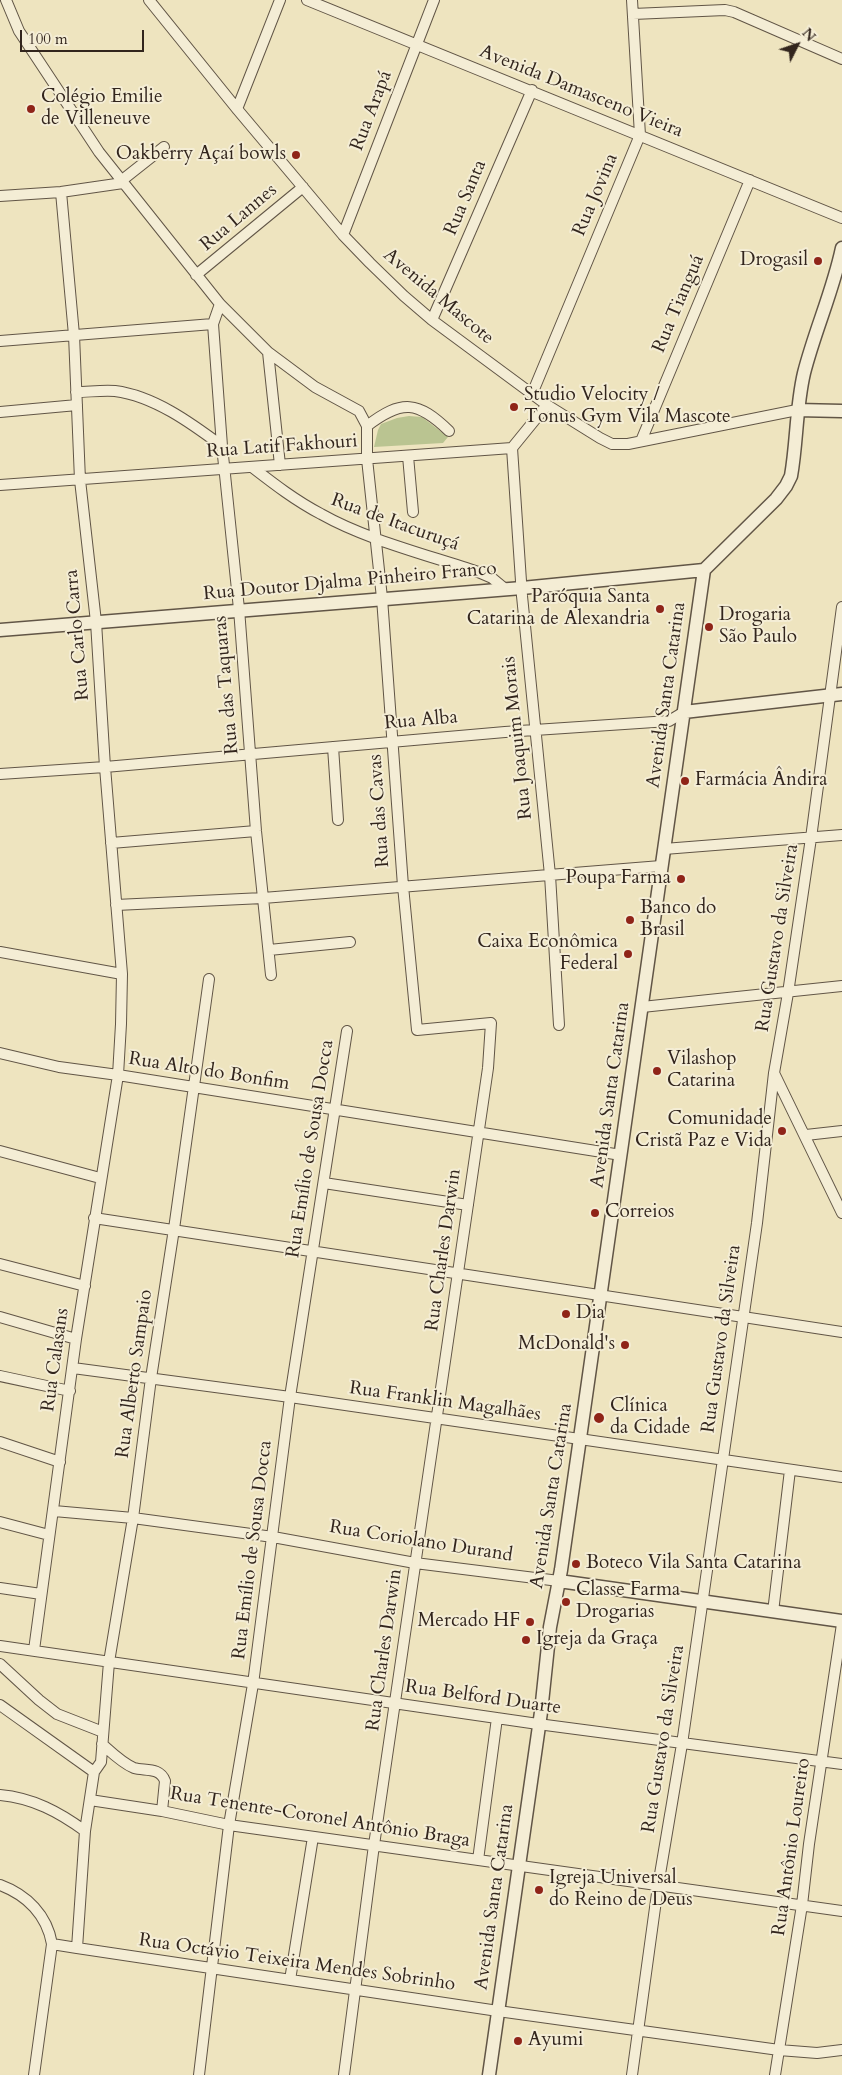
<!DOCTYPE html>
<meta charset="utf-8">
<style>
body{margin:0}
#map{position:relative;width:842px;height:2075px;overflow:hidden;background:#eee4bf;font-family:Cardo,serif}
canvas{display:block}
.north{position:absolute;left:772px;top:20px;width:50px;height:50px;-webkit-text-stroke:4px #f4edd5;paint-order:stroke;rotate:49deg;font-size:14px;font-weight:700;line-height:20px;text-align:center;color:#32251d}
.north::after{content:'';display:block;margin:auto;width:18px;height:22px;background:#32251d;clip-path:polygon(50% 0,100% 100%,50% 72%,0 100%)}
.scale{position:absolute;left:20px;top:30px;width:124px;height:22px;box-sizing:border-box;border:2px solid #32251d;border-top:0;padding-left:6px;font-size:15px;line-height:18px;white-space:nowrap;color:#32251d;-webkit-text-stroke:4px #f4edd5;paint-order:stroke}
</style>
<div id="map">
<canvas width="842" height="2075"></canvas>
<div class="north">N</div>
<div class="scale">100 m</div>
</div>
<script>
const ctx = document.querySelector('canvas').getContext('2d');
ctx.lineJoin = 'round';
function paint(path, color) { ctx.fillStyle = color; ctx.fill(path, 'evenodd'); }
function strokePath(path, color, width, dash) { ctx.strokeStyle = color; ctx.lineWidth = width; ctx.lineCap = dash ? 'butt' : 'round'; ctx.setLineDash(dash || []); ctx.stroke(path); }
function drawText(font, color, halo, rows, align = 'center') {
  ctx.font = font + ' Cardo,serif'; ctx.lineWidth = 4; ctx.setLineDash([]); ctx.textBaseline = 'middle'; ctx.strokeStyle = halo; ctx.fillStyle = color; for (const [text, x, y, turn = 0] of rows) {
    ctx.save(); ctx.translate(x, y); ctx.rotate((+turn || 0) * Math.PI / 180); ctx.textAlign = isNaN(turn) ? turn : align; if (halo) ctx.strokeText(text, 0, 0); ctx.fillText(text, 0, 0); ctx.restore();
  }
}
const green = new Path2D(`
 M409,416L422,417L448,437L443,443L374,447L378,430L381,424L397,418Z`);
const minor = new Path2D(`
 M6,0L19,31L99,152L220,304L268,352L315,387L359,411L367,426V459L382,598L403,886L417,1030L491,1023L488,1068L374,1845L344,2075
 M149,0L237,109L343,235L370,263L404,296L432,320L547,405L600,438L612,444H628L797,410
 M307,0L842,218
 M633,14L725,10L734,12L842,59
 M237,109L280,0
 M121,181L164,147
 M0,196L61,192L123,183
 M343,235L434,0
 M196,275L303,187
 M220,304L213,324L222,446L239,609L256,831L271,975
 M432,320L532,90
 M0,341L213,324
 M268,352L280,465
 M76,392C88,392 102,390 115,391C154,396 191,423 222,446
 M532,394L640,135L632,0
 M0,412L77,405
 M367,426C402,399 418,401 449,431
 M641,441L750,180
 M512,448L522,596L550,875L559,1025
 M408,456L413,512
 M252,467C274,484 296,501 321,514C367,540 428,555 478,572L492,578L504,588
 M0,485L512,448L547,405
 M333,747L338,820
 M0,774L105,767L505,732L669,721L684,712
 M111,843L256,831
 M664,849L842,835
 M116,905L263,898L661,866
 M269,950L350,942
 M0,952L122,974
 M642,1007L842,986
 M0,1053L59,1067L118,1075L621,1155
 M774,1073L842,1213
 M806,1135L842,1131
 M0,1151L100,1178
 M324,1183L468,1205
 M94,1218L842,1332
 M0,1264L85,1286
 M0,1317L76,1339
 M73,1368L290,1397L842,1477
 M0,1376L70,1391
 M0,1442L60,1462
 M54,1511L133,1518L273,1537L415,1563L559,1581
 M0,1522L49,1535
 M0,1588L41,1594
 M773,1612L790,1470
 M0,1646L538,1724L842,1764
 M34,1650L76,1339L118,1075L121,1024L122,974L105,767L96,622L80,480L74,335L61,192
 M0,1664L39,1700L57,1714L103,1732
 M0,1705L94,1772
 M102,1744C111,1752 122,1763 134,1768C145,1771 160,1767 165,1781L162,1811
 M0,1795C33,1798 59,1812 85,1831
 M90,1800L162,1811L229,1825L842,1911
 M478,1860L497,1718
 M0,1885C27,1895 47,1915 52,1944
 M77,1948L498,2011L779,2050L817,2053L842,2050
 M290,1980L313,1837
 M34,2075L52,1944L77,1948L85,1831L94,1772L101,1762L109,1662L133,1518L151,1378L174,1229L209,979
 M199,2075L229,1825L253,1684L290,1397L347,1031
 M632,2075L658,1886L682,1744L757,1223L774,1073L788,993L811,838L842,607
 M775,2075L802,1905L809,1844L842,1624`);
const tertiary = new Path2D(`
 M797,410L842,411
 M0,630L522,588L704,570
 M684,712L842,694
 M559,1581L842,1621
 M489,2075L541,1712L550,1627L561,1570L578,1452L704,570L776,499L786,486L791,476C797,442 796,407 804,373C815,330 833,291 842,248`);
const markers = [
 [31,109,5,"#8f2418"],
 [296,155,5,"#8f2418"],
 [818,261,5,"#8f2418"],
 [514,407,5,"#8f2418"],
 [660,609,5,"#8f2418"],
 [709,627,5,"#8f2418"],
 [685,781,5,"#8f2418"],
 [681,879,5,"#8f2418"],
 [630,920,5,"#8f2418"],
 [628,954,5,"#8f2418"],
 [657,1071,5,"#8f2418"],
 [782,1131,5,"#8f2418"],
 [595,1213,5,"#8f2418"],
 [566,1314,5,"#8f2418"],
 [625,1345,5,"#8f2418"],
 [599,1418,6,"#8f2418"],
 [576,1564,5,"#8f2418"],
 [566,1602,5,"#8f2418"],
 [530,1622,5,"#8f2418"],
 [526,1640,5,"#8f2418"],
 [539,1890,5,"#8f2418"],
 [518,2041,5,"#8f2418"]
];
const streetNames = [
 ["Avenida Damasceno Vieira",581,92,22],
 ["Rua Arapá",372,111,-69],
 ["Rua Jovina",596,195,-67],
 ["Rua Santa",466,198,-67],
 ["Rua Lannes",239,218,-40],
 ["Avenida Mascote",438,297,40],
 ["Rua Tianguá",679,304,-67],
 ["Rua Latif Fakhouri",282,447,-4],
 ["Rua de Itacuruçá",395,523,20],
 ["Rua Doutor Djalma Pinheiro Franco",350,582,-5],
 ["Rua Carlo Carra",78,635,-95],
 ["Rua das Taquaras",227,685,-95],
 ["Avenida Santa Catarina",667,695,-82],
 ["Rua Alba",421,721,-5],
 ["Rua Joaquim Morais",518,738,-96],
 ["Rua das Cavas",380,811,-94],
 ["Rua Gustavo da Silveira",778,938,-81],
 ["Rua Alto do Bonfim",209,1072,9],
 ["Avenida Santa Catarina",611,1095,-82],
 ["Rua Emílio de Sousa Docca",311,1149,-81],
 ["Rua Charles Darwin",444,1250,-82],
 ["Rua Gustavo da Silveira",722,1339,-82],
 ["Rua Calasans",56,1360,-82],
 ["Rua Alberto Sampaio",135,1374,-82],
 ["Rua Franklin Magalhães",445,1402,8],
 ["Avenida Santa Catarina",552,1496,-81],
 ["Rua Coriolano Durand",421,1542,9],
 ["Rua Emílio de Sousa Docca",253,1550,-83],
 ["Rua Charles Darwin",385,1650,-82],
 ["Rua Belford Duarte",483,1698,8],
 ["Rua Gustavo da Silveira",664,1739,-81],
 ["Rua Tenente-Coronel Antônio Braga",320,1818,9],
 ["Rua Antônio Loureiro",792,1847,-82],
 ["Avenida Santa Catarina",495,1897,-82],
 ["Rua Octávio Teixeira Mendes Sobrinho",297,1963,8]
];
const poiNames = [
 ["Colégio Emilie",41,98],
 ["de Villeneuve",41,120],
 ["Oakberry Açaí bowls",286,155,"right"],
 ["Drogasil",808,261,"right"],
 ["Studio Velocity /",524,396],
 ["Tonus Gym Vila Mascote",524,418],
 ["Paróquia Santa",650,598,"right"],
 ["Catarina de Alexandria",650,620,"right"],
 ["Drogaria",719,616],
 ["São Paulo",719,638],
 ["Farmácia Ândira",695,781],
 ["Poupa Farma",671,879,"right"],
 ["Banco do",640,909],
 ["Brasil",640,931],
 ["Caixa Econômica",618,943,"right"],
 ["Federal",618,965,"right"],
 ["Vilashop",667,1060],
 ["Catarina",667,1082],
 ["Comunidade",772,1120,"right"],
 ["Cristã Paz e Vida",772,1142,"right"],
 ["Correios",605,1213],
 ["Dia",576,1314],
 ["McDonald's",615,1345,"right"],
 ["Clínica",610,1407],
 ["da Cidade",610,1429],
 ["Boteco Vila Santa Catarina",586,1564],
 ["Classe Farma",576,1591],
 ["Drogarias",576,1613],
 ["Mercado HF",520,1622,"right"],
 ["Igreja da Graça",536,1640],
 ["Igreja Universal",549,1879],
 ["do Reino de Deus",549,1901],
 ["Ayumi",528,2041]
];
paint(green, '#bac491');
strokePath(minor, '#615546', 12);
strokePath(tertiary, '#615546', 15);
strokePath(minor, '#f4edd5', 10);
strokePath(tertiary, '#f4edd5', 12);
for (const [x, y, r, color] of markers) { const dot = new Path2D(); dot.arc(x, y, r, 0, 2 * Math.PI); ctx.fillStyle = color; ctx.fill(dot); strokePath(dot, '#f4edd5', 2); }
drawText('19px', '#32251d', '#f4edd5', streetNames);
drawText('19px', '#32251d', '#f4edd5', poiNames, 'left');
</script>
